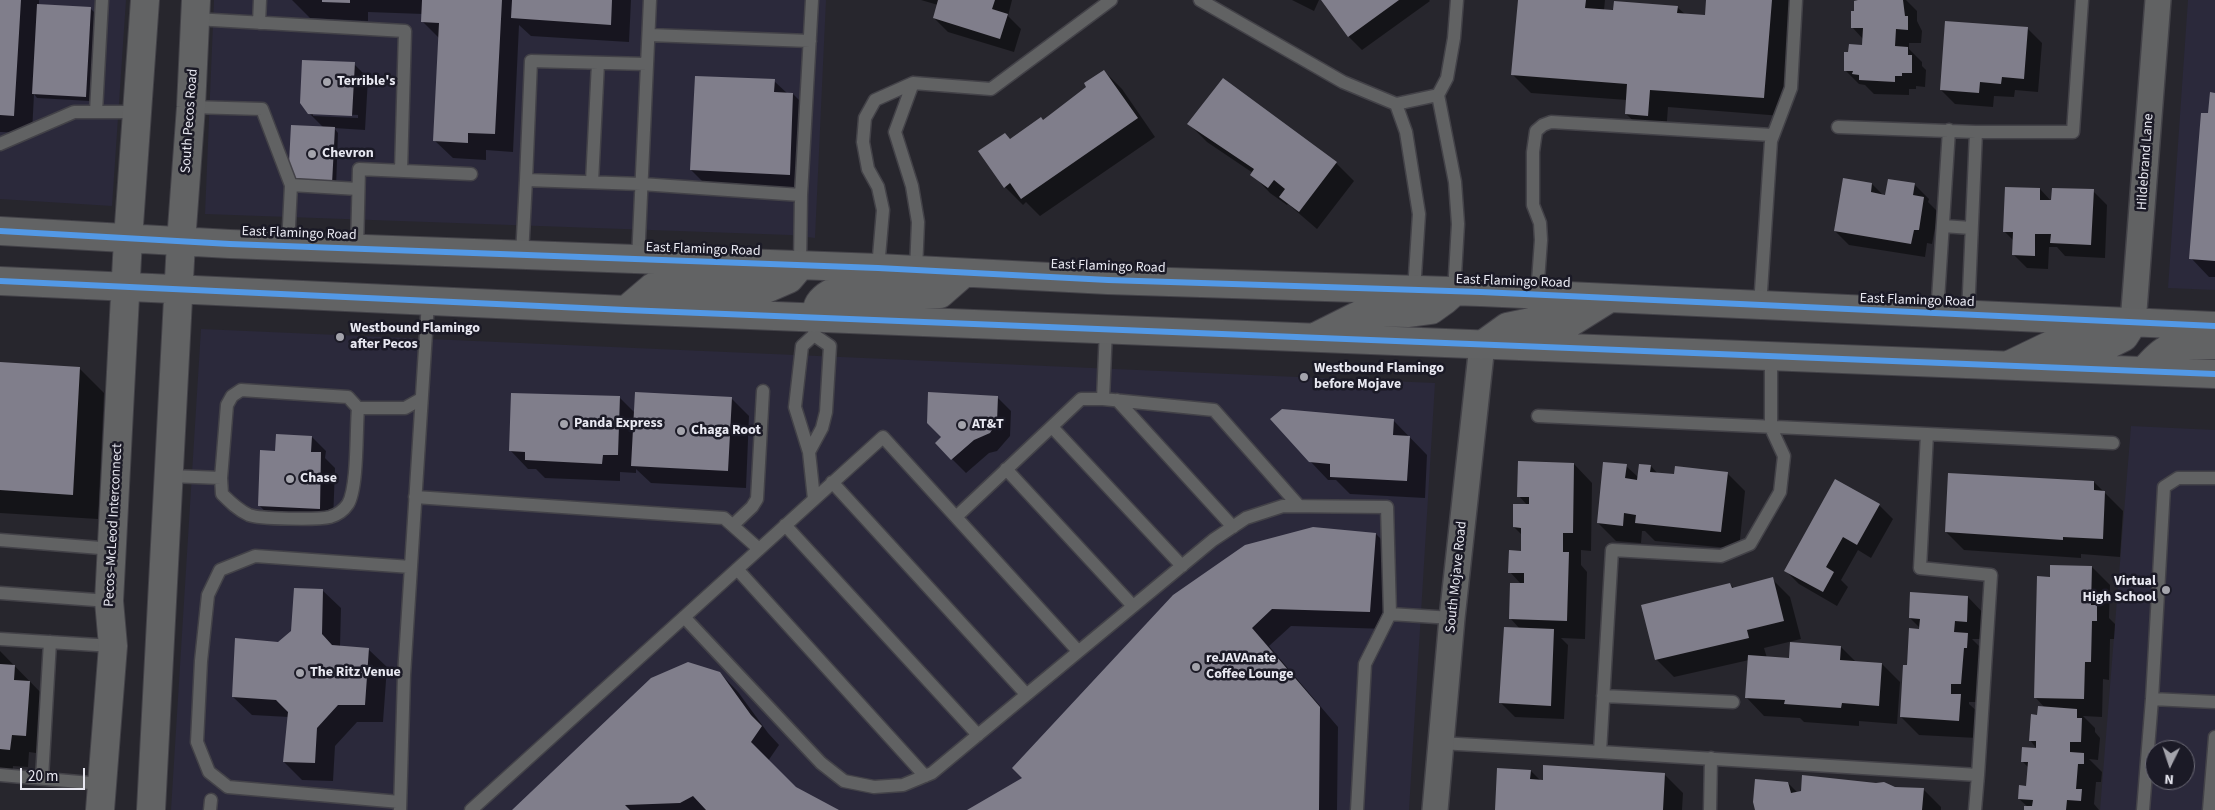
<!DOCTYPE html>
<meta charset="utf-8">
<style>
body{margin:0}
#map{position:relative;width:2215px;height:810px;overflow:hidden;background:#27262d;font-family:"Source Sans 3",sans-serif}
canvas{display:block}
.north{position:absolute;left:2145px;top:740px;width:50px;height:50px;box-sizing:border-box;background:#1b1a26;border:1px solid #6d6c77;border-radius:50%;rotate:184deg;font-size:14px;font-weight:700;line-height:20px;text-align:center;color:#e8e8f1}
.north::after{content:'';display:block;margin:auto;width:18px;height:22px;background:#a4a4ac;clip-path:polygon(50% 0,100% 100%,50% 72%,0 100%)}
.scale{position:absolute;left:20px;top:768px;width:65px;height:22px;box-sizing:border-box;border:2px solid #e8e8f1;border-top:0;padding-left:6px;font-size:15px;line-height:18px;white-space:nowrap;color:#e8e8f1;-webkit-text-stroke:4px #1b1a26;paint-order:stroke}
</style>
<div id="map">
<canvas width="2215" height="810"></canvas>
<div class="north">N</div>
<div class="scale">20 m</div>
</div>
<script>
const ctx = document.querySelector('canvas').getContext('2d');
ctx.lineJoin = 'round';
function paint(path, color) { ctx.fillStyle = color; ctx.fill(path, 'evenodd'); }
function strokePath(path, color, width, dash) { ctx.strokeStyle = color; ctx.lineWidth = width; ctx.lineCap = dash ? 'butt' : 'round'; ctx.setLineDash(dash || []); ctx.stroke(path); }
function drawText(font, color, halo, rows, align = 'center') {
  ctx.font = font + ' "Source Sans 3",sans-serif'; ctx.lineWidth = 5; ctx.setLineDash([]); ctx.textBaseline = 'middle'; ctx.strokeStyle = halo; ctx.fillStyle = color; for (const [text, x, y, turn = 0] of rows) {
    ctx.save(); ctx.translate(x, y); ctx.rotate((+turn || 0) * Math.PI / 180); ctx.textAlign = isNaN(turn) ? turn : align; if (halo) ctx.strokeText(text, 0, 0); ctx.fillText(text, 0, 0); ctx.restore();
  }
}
const built = new Path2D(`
 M0,0H126L112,206L0,199Z
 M214,0H826L815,238L790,235L205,214Z
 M2188,0H2215V290L2168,288Z
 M201,329L1435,383L1409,810H171Z
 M2131,426L2215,430V810H2100ZM2155,750H2185V780H2155Z`);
const shadow = new Path2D(`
 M0,0H39V6L91,9L95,13L90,101L37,98L34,94L32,133L0,132Z
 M292,0H631L629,42L531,36L519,25L513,152L486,150V160L453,158L434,140L439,38L422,21L423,14L368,12V21L310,18Z
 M921,0H1012L1008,16L1021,29L1014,52L948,32L934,18L938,5Z
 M1292,0H1319L1314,11Z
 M1322,0H1429L1430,1L1362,50L1349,37Z
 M1518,0H1605L1604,10L1677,7L1686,15L1706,17L1707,0H1791L1782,116L1668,107L1666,134L1645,132L1626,114L1627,100L1531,93L1513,75Z
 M1859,0H1906L1917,11V21L1922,31L1921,43H1909V49L1922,62V66L1926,70L1925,87L1916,86V89H1909V95L1874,94L1865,85L1859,84L1845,70L1863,46V39L1852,27Z
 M2028,29L2042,43L2038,92L2015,90L2014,97L1994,96L1993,107L1955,104L1941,90Z
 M354,64L368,78L365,130L334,128L338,133L336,188L290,181L324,128L309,113ZM313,113L358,115V118L313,116Z
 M1104,71L1122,89L1155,137L1040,216L1026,202L1023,205L1005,187L1011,140L1043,121L1088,87Z
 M774,81L788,94H793L811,112L807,193L709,188L691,170Z
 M2215,94V277H2209L2191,258L2209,115Z
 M1189,124L1336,163L1354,181L1317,229L1288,204L1287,205L1270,193L1252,174L1253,173L1207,142Z
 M1872,184L1884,196L1915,185L1929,199L1928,202L1938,212L1932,244L1927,243L1925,257L1849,245L1835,231Z
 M2040,189L2052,202L2093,191L2107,205L2105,258L2065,256L2057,247H2049L2048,269L2027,268L2013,254L2014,241L2004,231Z
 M0,364L79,368L104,393L98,519L0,513Z
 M619,397L635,413L731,398L749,416L746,488L651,483L636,469V473L620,472V481L545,478L536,469H528L510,450Z
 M997,397L1011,411L1010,436L997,451L989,453L966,473L936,443Z
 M1393,420L1427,455L1425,498L1350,494L1336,480H1328L1310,461Z
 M312,437L326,451L325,458L335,468L333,522L273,520L259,505L276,452Z
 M1574,464L1592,483L1591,551L1581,550V565L1587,572L1585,639L1561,638L1568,645L1564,719L1515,717L1501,703L1520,629L1510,618L1521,584L1510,572L1522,552L1523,536L1514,527L1528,506L1519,496Z
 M1626,466L1638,477L1651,466L1658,474L1675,476L1727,473L1745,491L1739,549L1655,541L1645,531H1642L1641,543L1616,541L1598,523Z
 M2094,482L2123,511L2120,557L2081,554V558L1964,550L1946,532Z
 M1879,505L1893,519L1871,558L1858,550L1841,580L1848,587L1837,606L1799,584L1786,571Z
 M1376,534L1394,552L1387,629L1291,626L1269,646L1338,727L1337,810H969L1024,779Z
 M2092,567L2110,585L2109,618L2115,624L2114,639H2110L2109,680L2103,679L2102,717L2083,716L2095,728V732L2100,738L2098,760L2089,759L2102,772L2101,782H2096L2094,804L2099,810H2025L2028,807L2019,799L2027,787L2028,767L2022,761L2037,749L2030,740L2038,716L2045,708L2035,697L2051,578Z
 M1772,579L1790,597L1801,639L1764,648L1767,658L1790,659L1841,647L1856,662L1882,664L1900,682L1897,724L1859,721V726L1804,722L1800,718L1764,716L1746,697L1749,660L1674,677L1656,659L1730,584L1735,589Z
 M322,590L341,608L340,647L368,649L387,667L383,722H357L335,746L333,781L302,780L284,762L289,717L252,715L233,697L278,643L292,632Z
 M1968,597L1986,616L1984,639H1972L1985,652L1979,702H1969V704L1979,713L1977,738L1919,735L1901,717L1908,667L1920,630V628L1910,618Z
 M0,651L48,700L43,754L29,752L28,767L13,766L12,780L0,779Z
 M720,673L738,692L768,733L779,745L768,761L796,789L836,810H514Z
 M1531,771L1541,781L1665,775L1683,793L1682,810H1496Z
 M1788,783L1798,793L1895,788L1923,789L1941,807V810H1756Z`);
const building = new Path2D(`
 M0,0H21L14,116L0,115Z
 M322,0H350V3L322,2Z
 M422,0H502L495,134L468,133V143L433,141L439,23L421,22Z
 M512,0H612L611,25L511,18Z
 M938,0H995L992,9L1008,14L1000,39L933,18Z
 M1321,0H1399L1348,37Z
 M1518,0H1586L1585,8L1613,10L1614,1L1678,6L1677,13L1705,15L1706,0H1772L1764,98L1650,90L1648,116L1625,114L1627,84L1511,75Z
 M1858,0H1903L1905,16H1908V30L1896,29L1895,46L1908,47V55H1912V73H1902V76H1895V82L1859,80V75L1852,74L1853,71H1844V52H1848L1849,44L1862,45L1863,28H1851V11H1854V1Z
 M37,4L91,7L86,97L32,94Z
 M1945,21L2028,27L2024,79L2002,77L2001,84L1980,82L1979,93L1940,90Z
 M302,60L355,62L352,116L308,114L300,103Z
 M1104,70L1138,118L1021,199L1010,183L1004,188L978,151L1005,133L1010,139L1041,117L1043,120L1086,87L1084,83Z
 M695,76L775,79L774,92L793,93L790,175L690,170Z
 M1223,78L1337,162L1299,212L1279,197L1285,189L1274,180L1268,188L1250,175L1254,169L1187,124Z
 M2210,92L2215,93V261L2189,259L2201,113H2208Z
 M291,125L335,127L332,184L288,182Z
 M1843,178L1872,183L1871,192L1885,195L1888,179L1915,183L1913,195L1924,197L1919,230H1914L1911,244L1834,231Z
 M2005,187L2040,188V200H2051L2052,188L2094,189L2091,245L2050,243L2051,234H2035V256L2012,255L2013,232H2003Z
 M0,362L80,367L73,495L0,490Z
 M635,392L732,397L728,471L631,466Z
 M928,392L998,396L997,422L990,433L974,440L951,460L935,443L941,437L927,423Z
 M511,393L620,396L618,455H603L602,464L525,460V452L509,451Z
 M1282,409L1394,419L1393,435L1410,436L1407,481L1330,477V464L1309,462L1270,419Z
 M276,434L312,436L311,452H321L320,509L258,506L260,450L275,451Z
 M1518,461L1574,463L1573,533H1563V552H1569L1567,621L1509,619L1510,583H1524V573H1508L1509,550L1521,551V528L1513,527V504H1529V497H1517Z
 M1603,462L1627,464L1625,478L1637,480L1639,464L1651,465L1650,472L1674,474L1675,466L1728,472L1721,532L1635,523L1636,515L1624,513L1623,526L1597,523Z
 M1948,473L2094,481V490L2105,491L2103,539L2063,537V540L1945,532Z
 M1835,479L1880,504L1857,545L1843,537L1826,567L1834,572L1823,592L1784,571Z
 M1313,527L1376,533L1370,612L1272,609L1252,628L1320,707L1319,810H967L1022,778L1012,768L1173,595L1245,545Z
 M2050,565L2092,566L2091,605H2097V621H2092L2091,662H2085L2084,699L2034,698L2037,576L2050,577Z
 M1773,577L1784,621L1747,630L1749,638L1655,660L1641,605L1730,583L1732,588Z
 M294,588L323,589L322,634L332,645L369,648L365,705H338L317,728L315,763L283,762L288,712L276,700L232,697L235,638L278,642L291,631Z
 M1910,592L1968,596L1967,622L1955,621L1954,632L1968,633L1967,648H1964L1961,684H1951V694H1961L1959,721L1900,717L1903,665H1907L1909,628L1919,629L1920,619L1909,618Z
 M1504,627L1554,629L1551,706L1499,703Z
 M1790,642L1841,646L1840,660L1882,663L1879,706L1842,703L1841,708L1784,704L1785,700L1745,698L1748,655L1789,658Z
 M688,662L720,672L751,715L762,726L751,742L796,787L839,810H706L693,796L680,803L625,805L630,810H512L651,678Z
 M0,664L15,665L14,680L30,681L26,736L12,735L10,750L0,749Z
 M2038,706L2077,709V718H2082L2081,742H2070V752L2084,753V764H2078L2076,789H2082L2081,801L2067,800L2066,810H2024V806H2032L2033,800L2018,799L2019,785L2026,786L2028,762H2021L2022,747L2036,748V741H2029L2031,714L2037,715Z
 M1543,765L1665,773L1663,810H1495L1497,768L1531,770L1530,779L1543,780Z
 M1802,775L1876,783L1884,782L1895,787L1924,788L1922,810H1755L1753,802L1755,779L1788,782L1791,793L1801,791Z`);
const service = new Path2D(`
 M1200,0L1343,82L1396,104L1438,95L1447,78L1454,38L1457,0
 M195,19L405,31L401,171
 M259,23L260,0
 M649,35L810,41
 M647,64L531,61L526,180L641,184L801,195
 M913,83L895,132L912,186L918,222L916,270
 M1438,95L1455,182L1458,224L1454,292
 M1396,104L1406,132L1419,214L1414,291
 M191,107L262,109L291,185L288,246
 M96,112L102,0
 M1838,127L1976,132H2073L2082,0
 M0,144L74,112H138
 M592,182L598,63
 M291,185L358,189
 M1943,226L1971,228
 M357,248L359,169L471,174
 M522,255L526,180
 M638,260L650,0
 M800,266L801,195L812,0
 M878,268L883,210L878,187L868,169L863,142L865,118L875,100L913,83L991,89L1111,0
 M1537,295L1541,240L1540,223L1533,205V152L1536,131L1543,125L1551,122L1772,135
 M1760,306L1771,141L1791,88L1796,0
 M1937,315L1949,130
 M1968,315L1976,132
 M1771,356V428L1784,456L1780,492L1750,544L1721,556L1612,550L1600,752L1978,775L1975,810
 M1103,399L1106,329
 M1117,400L1233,527
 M1538,416L1927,434
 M1052,427L1182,566
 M809,452L822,428L826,412L830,346L814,335
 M1006,469L1133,606
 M170,476L221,478L227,405L232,396L241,390L348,397L358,408H405L421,399
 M221,478L222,494C230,502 238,510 249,515C259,519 318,520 330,517C337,515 344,510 348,504C358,487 356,430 358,408
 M832,482L1026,694
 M415,497L724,518L759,549
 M814,499L809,452L795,407L802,346L814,335L815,318
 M956,517L1081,399H1103L1214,410L1299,506
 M733,525L752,507L757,499L763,391
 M785,525L978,735
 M0,540L113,549
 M737,569L925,776
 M0,593L109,601
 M1390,614L1452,618
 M684,617L821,763L844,781L874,787L903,785L932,773L1213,540L1246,518L1283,506L1387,507L1390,614L1365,664L1357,810
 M0,639L113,646
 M1603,696L1733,702
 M2152,699L2215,702
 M1440,743L1600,752
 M0,775L102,784
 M1978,775L1991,575L1920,568L1927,434L2113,443
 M42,778L50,642
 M400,802L228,787L209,772L197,742L201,661L208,595L220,570L255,556L411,567
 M210,810L211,800
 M400,810L404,675L428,302
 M471,810L883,437L1078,651
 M1710,810L1711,758
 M2143,810L2152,699L2164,487L2178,478H2215
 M2209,810L2215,737`);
const minor = new Path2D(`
 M2133,323L2158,0
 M1435,810L1452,618L1482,345`);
const primary = new Path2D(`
 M0,231L230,244L878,268L1108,280L1481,292L2215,326
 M0,281L626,310L2215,374
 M626,310L653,287L766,289L789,279L800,266
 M815,318C817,305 819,300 831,293L940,294L964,273
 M1315,337L1365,312L1409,313L1431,310L1445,300L1454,292
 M1482,345L1507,327L1531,322L1570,323L1610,298
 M2009,365L2057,342L2110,344L2124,337L2133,323
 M2144,371C2170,339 2176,346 2215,345
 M100,810L113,646L109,601L128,239L145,0
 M151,810L181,242L191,107L196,0`);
const cycleway = new Path2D(`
 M0,231L230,244L878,268L1108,280L1481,292L2215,326
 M0,281L626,310L2215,374`);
const markers = [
 [327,82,5,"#a4a4ac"],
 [312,154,5,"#a4a4ac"],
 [340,337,5,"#a4a4ac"],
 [1304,377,5,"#a4a4ac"],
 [564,424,5,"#a4a4ac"],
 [962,425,5,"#a4a4ac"],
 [681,431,5,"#a4a4ac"],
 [290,479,5,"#a4a4ac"],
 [2166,590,5,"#a4a4ac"],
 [1196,667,5,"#a4a4ac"],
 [300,673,5,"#a4a4ac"]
];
const poiNames = [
 ["Terrible's",337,82],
 ["Chevron",322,154],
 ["Westbound Flamingo",350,329],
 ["after Pecos",350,345],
 ["Westbound Flamingo",1314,369],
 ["before Mojave",1314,385],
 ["Panda Express",574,424],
 ["AT&T",972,425],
 ["Chaga Root",691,431],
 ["Chase",300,479],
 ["Virtual",2156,582,"right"],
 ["High School",2156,598,"right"],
 ["reJAVAnate",1206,659],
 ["Coffee Lounge",1206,675],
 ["The Ritz Venue",310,673]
];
const streetNames = [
 ["South Pecos Road",190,121,-86],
 ["Hildebrand Lane",2146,162,-86],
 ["East Flamingo Road",299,234,2],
 ["East Flamingo Road",703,250,2],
 ["East Flamingo Road",1108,267,2],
 ["East Flamingo Road",1513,282,2],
 ["East Flamingo Road",1917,301,2],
 ["Pecos–McLeod Interconnect",114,525,-87],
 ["South Mojave Road",1457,577,-84]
];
paint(built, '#2b293b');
paint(shadow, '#0007');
paint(building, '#807e8b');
strokePath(service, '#434248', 15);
strokePath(minor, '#434248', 28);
strokePath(primary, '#434248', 30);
strokePath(service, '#616263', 12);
strokePath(minor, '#616263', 25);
strokePath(primary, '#626364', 28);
strokePath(cycleway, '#5399e6', 6);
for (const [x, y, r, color] of markers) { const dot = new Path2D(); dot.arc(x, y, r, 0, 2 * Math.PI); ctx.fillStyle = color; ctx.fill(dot); strokePath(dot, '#1b1a26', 2); }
drawText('bold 14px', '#e8e8f1', '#1b1a26', poiNames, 'left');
drawText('14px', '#e8e8f1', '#1b1a26', streetNames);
</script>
